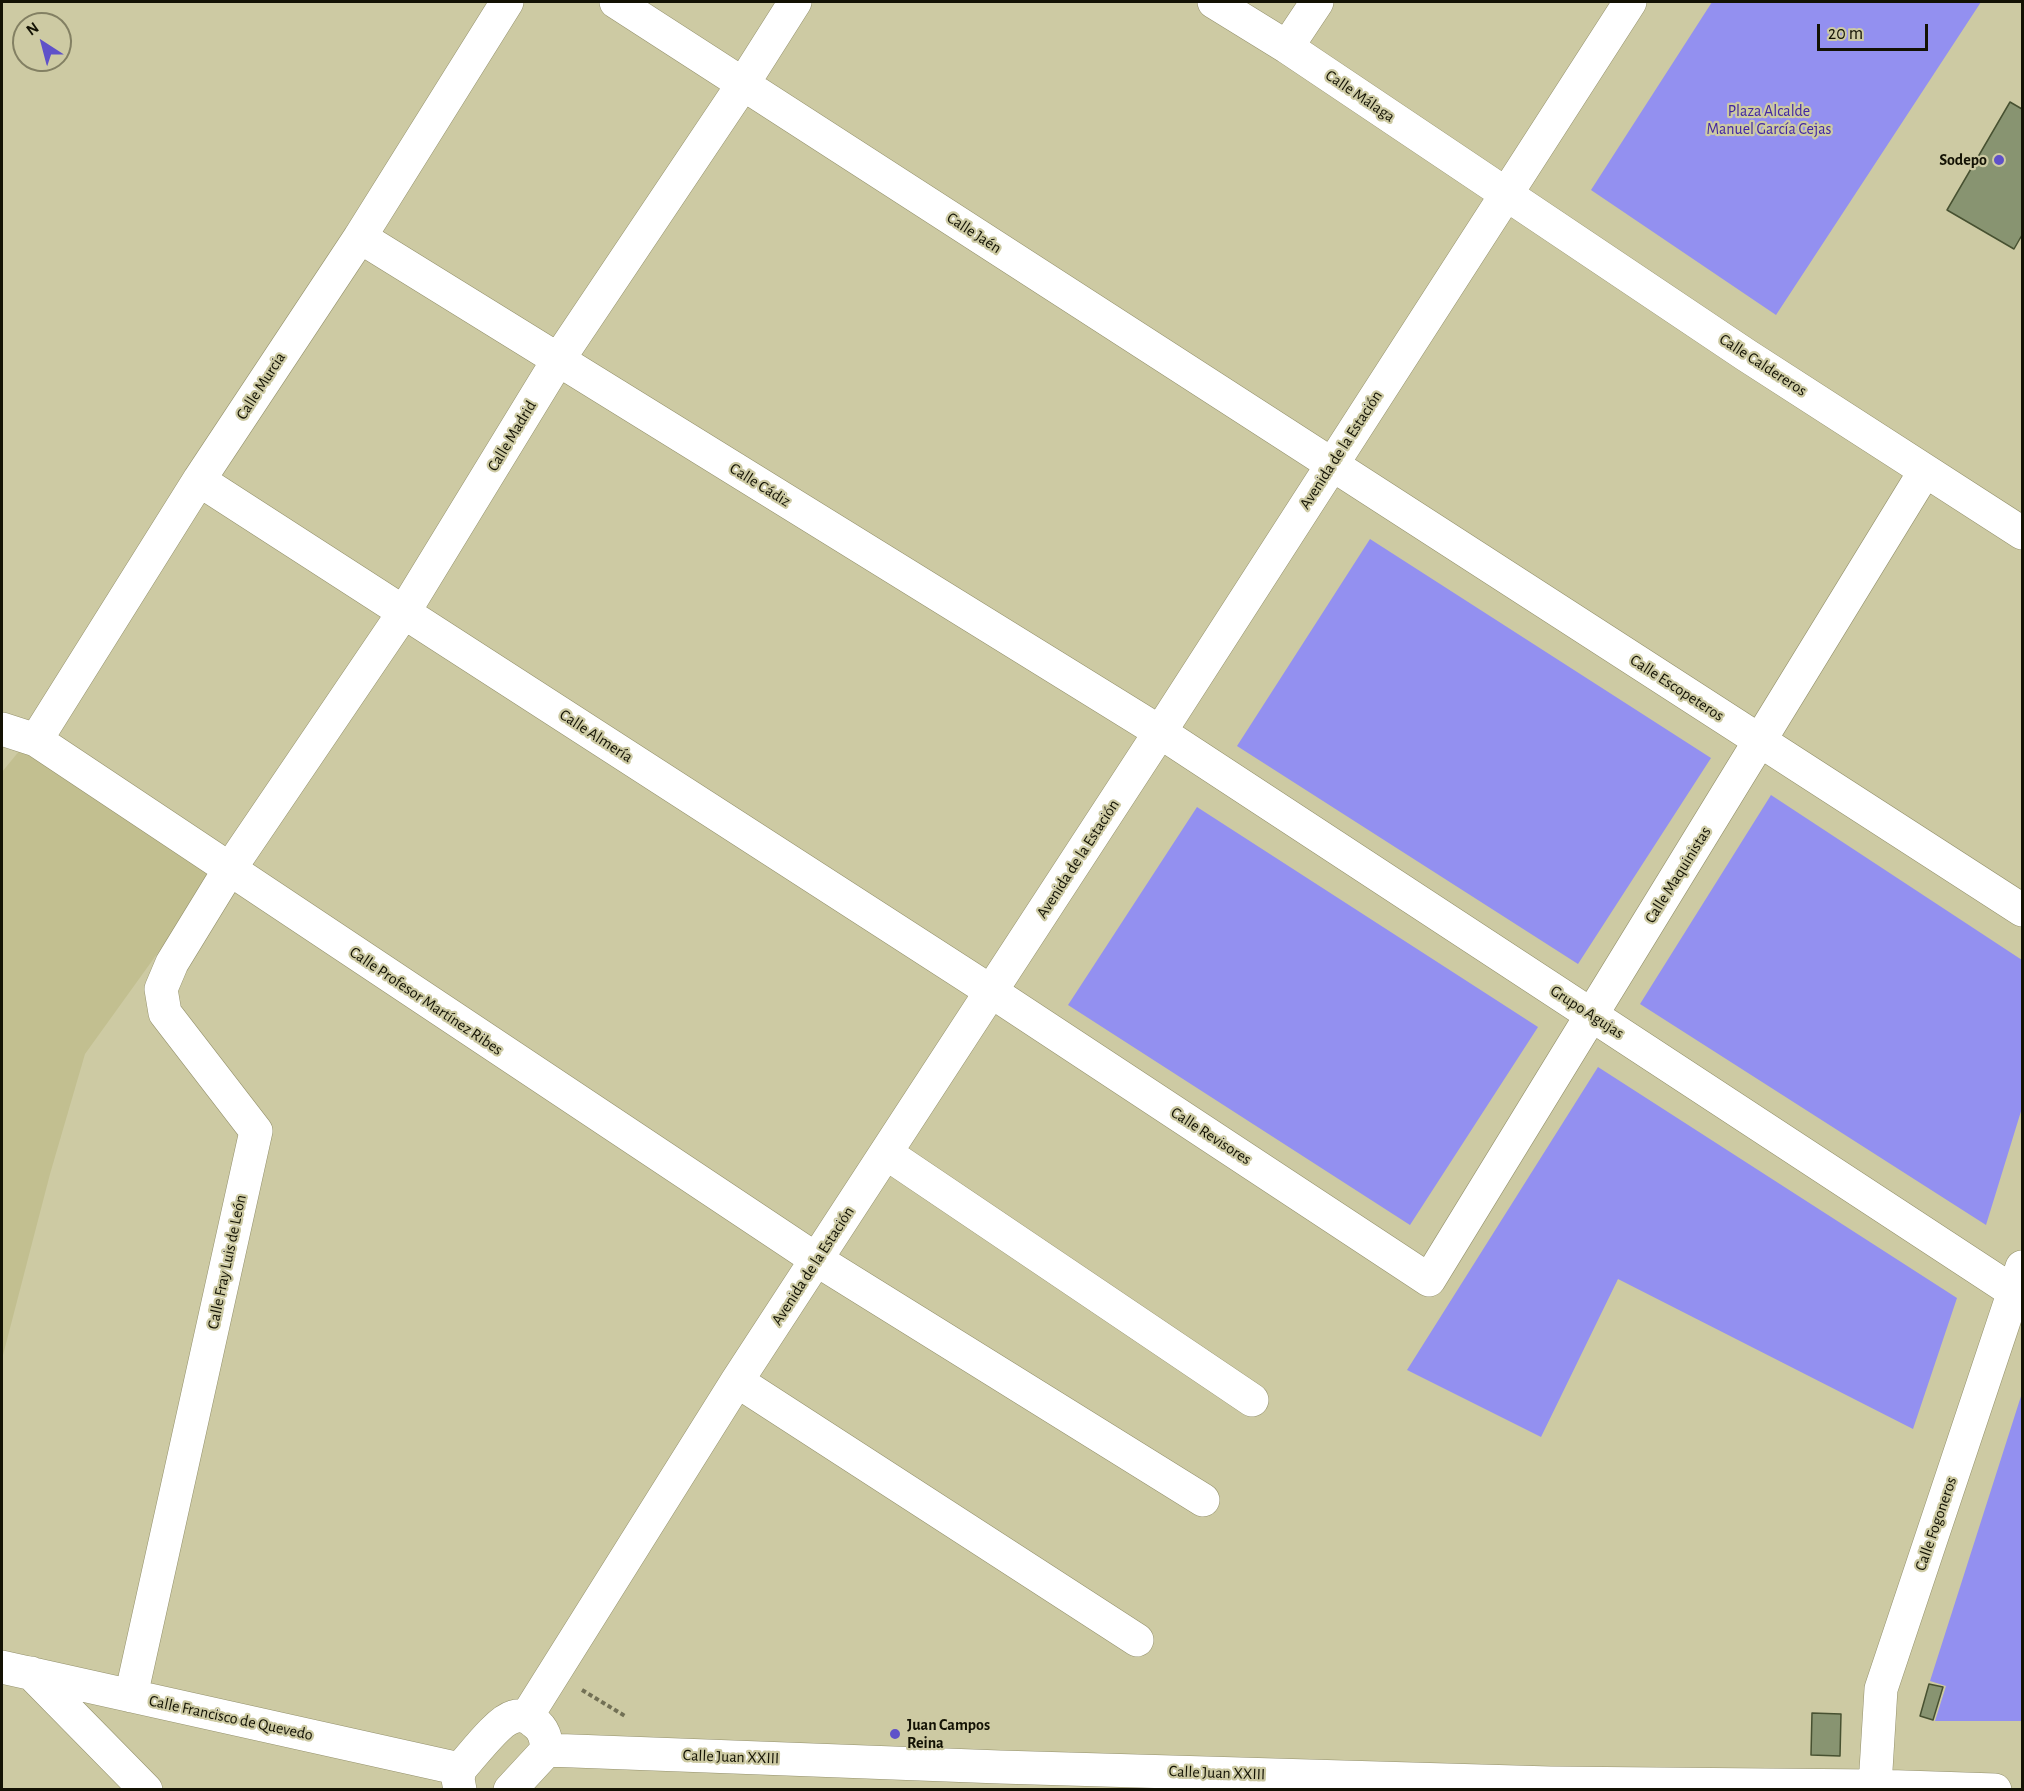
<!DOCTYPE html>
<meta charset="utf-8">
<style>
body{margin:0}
#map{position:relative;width:2024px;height:1791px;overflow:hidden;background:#cdcaa3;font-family:"Alegreya Sans",sans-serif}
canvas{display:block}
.frame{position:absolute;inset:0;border:3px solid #131204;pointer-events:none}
.north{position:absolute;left:12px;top:12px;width:60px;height:60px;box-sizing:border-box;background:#cdcaa3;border:2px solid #838063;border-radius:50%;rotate:324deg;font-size:16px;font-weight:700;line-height:24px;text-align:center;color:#131204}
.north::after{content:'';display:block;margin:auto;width:21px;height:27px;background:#5f51c9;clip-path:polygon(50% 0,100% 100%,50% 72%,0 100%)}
.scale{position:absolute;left:1817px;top:24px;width:111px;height:27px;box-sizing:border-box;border:3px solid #131204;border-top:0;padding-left:8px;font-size:18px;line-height:21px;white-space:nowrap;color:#131204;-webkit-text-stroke:4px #cdcaa3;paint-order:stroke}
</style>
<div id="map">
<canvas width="2024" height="1791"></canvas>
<div class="frame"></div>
<div class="north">N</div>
<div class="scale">20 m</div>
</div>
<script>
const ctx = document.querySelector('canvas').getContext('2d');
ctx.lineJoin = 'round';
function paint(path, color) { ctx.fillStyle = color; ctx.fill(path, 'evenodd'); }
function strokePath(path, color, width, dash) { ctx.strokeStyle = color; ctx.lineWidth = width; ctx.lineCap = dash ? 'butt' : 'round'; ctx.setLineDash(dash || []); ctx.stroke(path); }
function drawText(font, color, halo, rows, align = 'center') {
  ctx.font = font + ' "Alegreya Sans",sans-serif'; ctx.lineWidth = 4.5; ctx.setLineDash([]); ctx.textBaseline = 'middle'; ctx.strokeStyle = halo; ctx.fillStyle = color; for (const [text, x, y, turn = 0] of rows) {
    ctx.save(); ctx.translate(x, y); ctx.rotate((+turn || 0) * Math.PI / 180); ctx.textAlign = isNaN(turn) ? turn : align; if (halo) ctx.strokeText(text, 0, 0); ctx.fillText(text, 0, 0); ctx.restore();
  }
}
const built = new Path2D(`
 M20,750L216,872L85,1054L50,1174L2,1359V772Z`);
const green = new Path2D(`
 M1712,2H1981L1776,315L1591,190Z
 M1370,539L1711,758L1578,964L1237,746Z
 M1771,795L2022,960V1108L1986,1225L1640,1004Z
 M1197,807L1538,1027L1410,1225L1068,1005Z
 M1598,1067L1957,1298L1913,1429L1618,1279L1541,1437L1407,1370Z
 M2022,1393V1721H1935L1946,1686L1930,1681Z`);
const building = new Path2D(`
 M2010,102L2022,109V235L2014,249L1947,210Z
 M1929,1684L1943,1687L1933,1720L1920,1716Z
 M1812,1713L1841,1714L1840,1756L1811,1755Z`);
const path = new Path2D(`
 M582,1690L625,1716`);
const minor = new Path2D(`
 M616,2L2022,910
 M1214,2L1287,47L1746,355L2022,533
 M1287,47L1317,2
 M360,237L1160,732L2014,1292
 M199,480L992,992L1429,1280L1925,471
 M2,729L36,740L199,480L360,237L507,2
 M36,740L817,1260L1203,1500
 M886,1153L1252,1400
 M737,1381L1137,1640
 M2,1667L460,1769
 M31,1673L146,1790
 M131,1696L256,1131L165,1013L161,989L172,963L229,870L404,612L558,360L743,84L795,2
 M527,1716L737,1381L1160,732L1630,2
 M547,1750L1000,1767L1550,1783L1875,1786L1995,1790
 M1875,1786L1881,1689L2022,1267
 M460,1790L458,1779L460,1769C472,1756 498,1721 513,1717C521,1714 528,1717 534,1722C544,1729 546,1738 547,1750L510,1790`);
const markers = [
 [1999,160,6,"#5f51c9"],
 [895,1734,6,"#5f51c9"]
];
const streetNames = [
 ["Calle Málaga",1360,96,34],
 ["Calle Jaén",974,233,33],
 ["Calle Caldereros",1763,365,33],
 ["Calle Murcia",261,386,-57],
 ["Calle Madrid",512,436,-59],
 ["Avenida de la Estación",1341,450,-57],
 ["Calle Cádiz",760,485,32],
 ["Calle Escopeteros",1677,688,33],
 ["Calle Almería",596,736,33],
 ["Avenida de la Estación",1078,859,-57],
 ["Calle Maquinistas",1678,875,-58],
 ["Calle Profesor Martínez Ribes",426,1001,34],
 ["Grupo Agujas",1587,1012,33],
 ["Calle Revisores",1211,1136,33],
 ["Calle Fray Luis de León",227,1262,-78],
 ["Avenida de la Estación",813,1266,-57],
 ["Calle Fogoneros",1936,1524,-71],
 ["Calle Francisco de Quevedo",231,1718,12],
 ["Calle Juan XXIII",731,1757,2],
 ["Calle Juan XXIII",1217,1773,2]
];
const parkNames = [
 ["Plaza Alcalde",1769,111],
 ["Manuel García Cejas",1769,129]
];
const poiNames = [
 ["Sodepo",1987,160],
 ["Juan Campos",907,1725,"left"],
 ["Reina",907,1743,"left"]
];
paint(built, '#c2bf90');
paint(green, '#9390f0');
paint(building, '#889471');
strokePath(building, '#475131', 1.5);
strokePath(minor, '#94916c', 34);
strokePath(path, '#727055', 4, [4.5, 3]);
strokePath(minor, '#fff', 33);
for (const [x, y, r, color] of markers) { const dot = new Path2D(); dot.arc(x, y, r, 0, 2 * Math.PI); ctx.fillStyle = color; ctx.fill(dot); strokePath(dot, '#cdcaa3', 2); }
drawText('16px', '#131204', '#cdcaa3', streetNames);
drawText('16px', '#4126a2', '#cdcaa3', parkNames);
drawText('bold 16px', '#131204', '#cdcaa3', poiNames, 'right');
</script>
